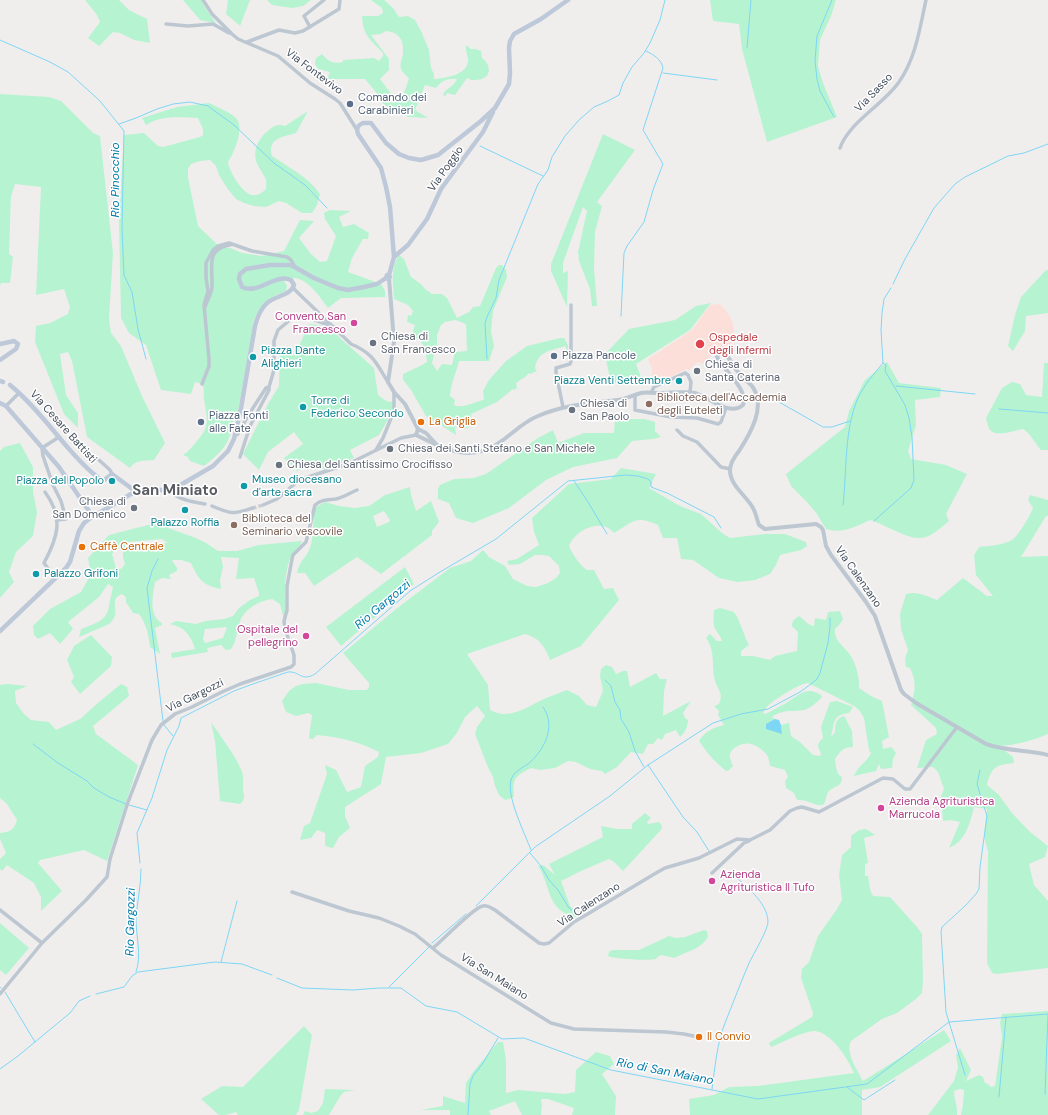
<!DOCTYPE html>
<meta charset="utf-8">
<style>
body{margin:0}
canvas{display:block;background:#f0eded}
</style>
<canvas width="1048" height="1115"></canvas>
<script>
const ctx = document.querySelector('canvas').getContext('2d');
ctx.lineJoin = 'round';
function paint(path, color) { ctx.fillStyle = color; ctx.fill(path, 'evenodd'); }
function strokePath(path, color, width, dash) { ctx.strokeStyle = color; ctx.lineWidth = width; ctx.lineCap = dash ? 'butt' : 'round'; ctx.setLineDash(dash || []); ctx.stroke(path); }
function drawText(font, color, halo, rows, align = 'center') {
  ctx.font = font + ' "DM Sans",sans-serif'; ctx.lineWidth = 3; ctx.setLineDash([]); ctx.textBaseline = 'middle'; ctx.strokeStyle = halo; ctx.fillStyle = color; for (const [text, x, y, turn = 0] of rows) {
    ctx.save(); ctx.translate(x, y); ctx.rotate((+turn || 0) * Math.PI / 180); ctx.textAlign = isNaN(turn) ? turn : align; if (halo) ctx.strokeText(text, 0, 0); ctx.fillText(text, 0, 0); ctx.restore();
  }
}
const medical = new Path2D(`
 M720,304L727,312L733,323L734,332L733,343L711,356L702,364L698,362L689,370L687,369L654,385L651,374L652,373V369L648,359L692,330L710,305Z`);
const green = new Path2D(`
 M85,0H119L129,10L147,19L150,43L134,40L120,33L113,32L99,46L88,38L100,22L97,15Z
 M183,0H201L206,9L216,23L200,20Z
 M228,0H250L240,26L226,14Z
 M267,0H311L303,6L292,8L272,5Z
 M371,0H384L393,8L399,17L408,16L415,20L422,33L429,50L431,68L434,74V79C446,78 467,75 468,61C468,55 465,51 466,45L471,49H475L481,51L482,58C488,62 493,73 484,78C481,80 474,80 471,80L467,78L455,95L447,93L445,97L443,94C448,87 453,87 457,79C448,78 441,81 436,88L425,85L415,110L428,118L408,117L399,111L394,112L380,101V97L365,79H327L330,72L318,69L315,64L316,58L322,54C329,62 333,64 343,62V60L374,58L379,61L383,56V53C370,39 363,36 362,16H378L383,13L382,8ZM386,31C399,32 404,40 403,53C403,58 399,63 401,69C402,72 407,76 409,79L401,101L396,100L380,79L389,70V59L371,35L381,34Z
 M710,0H836L831,16L820,40L818,66L823,83L837,117L767,142L742,49L739,24L713,21Z
 M0,94L49,97L61,101L93,133L100,136L113,253L109,319L111,333L121,346L142,396L165,443L154,460C145,461 136,459 130,468L87,437L72,361L68,352L60,354L66,395L78,413V428L64,414L35,342L36,326L50,323L68,314L70,307L64,289L36,295L41,187L15,184L11,197L9,254L13,257L10,283H1L0,286Z
 M209,103C217,107 230,112 236,118C245,128 234,153 228,162C229,171 242,193 252,195C257,196 262,193 266,189C267,178 265,178 260,169C250,154 257,139 270,129C275,125 280,124 285,126L308,111L296,133C283,137 267,138 272,156C288,167 309,177 320,194L317,205L312,213H302L286,203L279,201L266,207L254,206L244,203L236,199L227,188L219,175L216,166L210,160L200,161L191,164L188,169V177L198,226L221,248H230L242,253L262,256L284,251L300,220L314,221L299,238L311,254L320,262L327,261L336,236L325,219L324,213L330,210L351,211L339,217L343,227L354,224L369,233L368,239H363L352,258L348,272L381,284L385,291V297L341,298L328,308C320,297 309,280 295,278C291,278 286,280 283,281L285,282L287,286L286,291C269,298 261,303 254,320L238,411C233,420 232,429 229,438C226,448 212,460 204,466L190,461L188,457L183,455C188,452 192,447 196,442C211,426 207,419 204,399C203,394 205,389 202,384L195,382L191,394L161,390L146,345L129,333L121,318L119,222L124,135L144,133L158,146L163,147L200,137L203,135V129L198,118C182,117 160,115 146,125L142,118L177,107Z
 M603,134L635,150L597,202L602,206L595,232L594,268L597,306H592L590,289L579,261L578,252L587,211L583,207L563,263V273L568,271L567,307L551,271V264Z
 M399,255L404,259L411,277L422,285L425,289L432,294H442L447,298L457,318L469,312L473,307L480,306L496,268L499,265H502L506,270L507,277L493,311L491,331L494,346L489,361H459C456,374 451,382 450,396L455,400L454,405C462,409 474,402 483,400L484,399L483,391L489,380L506,361L527,346L560,338H564L568,345V352L565,346C550,351 537,351 535,369L537,371L530,374L529,373L525,377L516,383L517,388L514,390L513,389L497,402L471,414L472,422L470,427L464,429L455,427L456,435L426,416L411,390L403,380V374L418,367L427,362C426,350 424,339 411,337L415,325L407,322L408,315L411,316L413,311L408,305L394,299C393,284 390,269 399,255ZM455,320L466,324L467,351L455,352L452,365L442,364L437,371L432,363L437,344V335L441,325L445,322Z
 M1046,270H1048V313L1026,316L1025,331L1013,351L1008,346L1015,315L1021,297Z
 M711,303L690,330L636,364L641,377L611,384L605,354L629,329L675,320L696,306Z
 M309,324L319,325L333,330L341,339L374,368L378,395L386,401L393,402V411L379,435L350,450L354,458L324,470L319,460L297,471L284,458L303,444L294,432L268,452L259,470L243,454L268,404L279,386L280,353L295,355Z
 M887,362L899,383L941,388L940,397L915,400L916,425L908,451L911,459L946,465L967,474L946,514L949,521C941,527 931,538 920,538C907,539 884,524 870,520C855,527 842,534 826,529L817,514L807,502L791,486L786,474L845,427L849,411L865,380Z
 M1044,363H1048V450H1041C1034,442 1031,434 1023,429C1015,430 997,438 990,430C988,427 987,422 986,418L1002,388L1012,382L1020,384L1026,395L1042,397Z
 M615,419H644L655,422V431L661,437L653,439L632,441L617,458L573,467L546,480L509,508L473,523L456,518L449,503L438,499V489L440,485L454,479L474,478L486,474L538,438L553,430L558,443L584,433H614Z
 M20,443L33,467V492L37,512L33,536L16,552L9,572L14,582L0,598V451L4,447Z
 M621,468L656,474L649,488L680,506L701,514L722,533L730,538L765,534H785L806,542L807,546L801,550L780,555L776,565L770,574L755,580L738,582L719,578L693,560L681,559L677,538H663L658,525C636,515 634,521 614,533C612,531 609,528 606,527C592,522 574,533 569,546C572,553 580,566 587,570H594L604,589L613,588L619,600L581,646L550,660C545,647 540,638 525,634L467,654L488,685L490,710C510,721 528,706 546,698C553,695 560,693 567,690L579,696L587,705L596,707L603,691L600,676L601,669L606,665L612,667L616,674L623,671H627L630,687L656,673L660,679H667L664,691L663,716L691,701L683,713L685,718L688,720C688,726 685,733 680,737L676,730L665,734L662,740L658,738L653,744H648L643,754L631,752L617,767L605,774L602,771L590,769L576,762L568,761L555,768L540,770L531,768C515,776 512,778 514,797L509,799L505,800L499,795L495,786L493,777L487,765L475,734L477,727L485,716L477,706L465,717L457,733L448,744L421,753L386,757L381,784L345,807V816L350,828L339,837L333,848L325,846V833L317,830L311,838L300,840L304,826L310,823L327,774L325,765L336,770L347,792L361,787L365,766L378,757L379,752C360,742 339,737 317,735L313,739H310L309,737L312,715L308,713L296,716L286,712L282,701L289,691L296,686L303,684L316,683L349,690H367L369,687V683L343,653L396,609L450,568L471,561L483,550L489,557L505,566L513,579L527,586L536,587L548,583L556,578L560,573L559,566L549,556L542,555H535L520,564L509,565L507,561L517,559L539,545L534,532L532,518L569,484L611,479Z
 M410,487L411,495L416,511L431,501L439,522L432,531V535L381,574L357,557L314,586L305,573H297C299,561 306,558 310,548C314,537 313,522 314,510L316,507L325,502L339,506L355,508L369,506L385,495ZM384,511L390,520L389,522L377,527L373,516Z
 M1030,495L1048,500V516H1046L1021,557L1048,556V734C1031,741 1017,745 999,746L1013,757L1014,763C996,765 991,767 987,785L999,795L1012,813L1030,832L1048,846L1045,857L1029,864L1034,885L1048,901V968L997,974L992,973L987,963L988,852L984,836L987,809L974,807C970,823 966,841 949,848L960,822L950,820L943,821L941,796L944,789L938,772L933,767L917,768L926,740L937,734L936,728L911,705C915,690 917,683 910,668L906,667L905,658L908,650L901,629L900,614L906,594C917,591 926,596 937,600L963,578L987,596H993L976,575L974,555L979,547C989,546 1003,545 1012,540C1018,536 1030,516 1033,508L1028,500Z
 M152,524H167L168,528L196,538L206,543L218,551H237L259,545L302,541C299,550 291,552 288,565C286,573 285,582 285,590C284,601 287,608 284,619L280,604L272,599C259,601 244,609 240,622C236,632 237,641 231,649L226,650L221,645L207,648L208,652L172,658L171,653L195,649C191,636 185,627 170,624L176,621L196,624L206,621L224,619L233,616L239,608L250,600L259,596V593L254,578L236,579L239,558L221,557L223,567L220,580L221,589C203,585 199,581 191,563L181,560H172L177,568V571L169,575L171,579L162,578L155,582C153,596 148,615 162,623V625L155,628L160,654L150,647C148,633 147,626 139,614L133,613L126,602V597L122,594C106,600 124,612 109,624L79,637L81,629C112,618 106,616 113,587L108,584L99,597L68,622L73,629L60,644L50,633L38,639L34,635L33,626L50,609L81,592L91,574L88,558L109,535ZM162,539L168,543C149,545 141,540 123,552V557L125,564L121,569L116,568L112,554L116,549L125,547L128,542ZM227,627L223,638L205,643L203,639L205,629Z
 M405,567L414,584L341,646L326,627Z
 M720,608L734,612C741,622 743,634 749,645L741,651V656H753L770,660L775,656L797,651L798,632L792,626C792,621 794,619 799,616C804,619 807,625 814,626L815,618L826,620L828,612L840,611L843,619L840,624L835,629C834,640 842,645 848,652C855,660 860,677 859,688L871,696L882,701L889,737L882,741L883,749L891,747L894,750L896,753L893,759L892,768L881,769L879,764L876,771L854,776C858,765 868,761 871,753L869,750L864,718L859,710L854,706L808,683C800,683 770,702 766,708C764,710 764,712 763,714C768,714 770,711 775,709C778,707 783,705 786,703C798,696 806,685 821,695L822,697C818,701 813,706 809,708C798,714 785,707 772,717L775,719L773,721L782,733L781,725L789,723L791,736L800,742L813,755L819,756L821,755C820,747 814,746 823,738L821,727L830,702L837,701L853,707L849,713C831,715 835,724 831,737L835,732C835,725 835,720 843,716L845,717L852,731L853,747C844,747 840,751 835,759C836,766 836,774 842,777C843,786 835,786 830,790C825,794 827,801 823,805C814,806 807,799 798,800L796,798L794,793L786,788L785,781L788,777L785,770L770,766C769,762 769,757 766,754C763,750 756,745 751,744C743,742 729,748 730,757C730,760 732,763 733,766L728,771H726C715,762 707,753 699,741C704,732 714,727 724,725L718,715L719,711L714,706L719,704C724,693 718,691 715,681C711,665 716,652 706,638L710,634L717,641H722C720,635 718,634 716,630C712,625 714,615 714,610Z
 M91,635L112,657L111,666L80,694L71,682L74,677L67,660L74,646Z
 M7,684L27,686L15,691L16,703L24,714L31,720L49,722L56,730L80,719L99,702L121,684L127,687L129,696L93,726L96,734L138,765L107,861L84,850L40,860L38,863L62,891L41,911V897L34,883L7,865L2,871L0,869V859L6,853L0,839V833C10,832 14,830 17,820L7,804L0,798V685Z
 M211,722C220,736 237,757 242,772C244,777 243,782 243,788C243,795 247,798 240,804L220,801L215,741Z
 M645,813L651,818L647,822L648,824L659,822L661,824L662,828L660,831L623,871L614,862L609,859L581,871L561,881L570,906L580,915L573,918C568,914 561,912 557,907C547,896 547,878 538,866L543,865L555,875L549,864L603,837L601,826L617,829H632V824Z
 M866,829L875,835L864,838L868,863L865,864V876H868L870,889L873,896L890,897L917,927L922,934L923,980L922,993L916,999L897,1013L882,1019L851,1041C845,1053 858,1071 863,1081L944,1030L951,1041L880,1087L862,1090V1115H690L689,1099L714,1095L729,1087L758,1086L854,1073C848,1059 832,1033 815,1031C803,1031 782,1043 771,1047L769,1043L812,1017L813,1013L801,978L802,969L809,962L818,936L837,909L842,900L839,875L842,855L851,847V836L859,830Z
 M0,923L29,948L6,975L0,970Z
 M704,930L707,931L708,937C699,951 688,950 675,958L661,955C660,955 656,958 656,959C649,961 615,959 608,956L609,952L612,950H639L669,936L676,938L685,937Z
 M1048,1011V1115H961L963,1104L964,1090L960,1089L954,1091C954,1100 958,1106 957,1115H928L954,1081L958,1067L956,1055L960,1048L971,1070L966,1081L979,1075L983,1077L985,1083L988,1084L991,1087L995,1086L1002,1037L1000,1023L1002,1014Z
 M304,1026L312,1035L299,1110L296,1115H238L236,1112L226,1115H219L201,1099L222,1086L243,1087Z
 M498,1042H503L506,1060V1093L518,1090L565,1094L575,1092L576,1070L596,1052L610,1056L614,1064L602,1074L616,1096L615,1115H572L574,1108L548,1099H541L542,1106L541,1115H522L515,1101L489,1111L491,1115H450V1110H421L443,1106V1096L465,1103L466,1083L473,1072Z
 M325,1089L355,1090L344,1092L341,1095L329,1115H303L305,1111L311,1113L318,1111L323,1103Z`);
const water = new Path2D(`
 M775,719L779,720L781,725L782,734L766,729V724Z`);
const stream = new Path2D(`
 M832,0L817,36L815,61L817,79L820,91L834,117
 M0,40L50,62L68,72L100,101L124,131L122,229L124,275L132,292L138,329L146,359
 M747,48L751,0
 M663,73L717,80
 M119,124L136,118L157,109L173,104L190,102L208,106L234,125L274,163L305,185L327,208
 M480,146L543,176
 M893,284L905,259L934,208L955,184L965,177L1008,156L1024,153L1048,144
 M621,316L624,253L627,246L644,222L653,190L663,164L643,130L663,68C661,59 654,55 646,51
 M487,359L485,323L487,317L496,298L499,280L538,184L548,170L552,157L565,136L579,120L594,107L608,101L619,95L623,83L632,67L644,53L650,43L660,20L665,0
 M896,386L975,394
 M779,402L823,427H832L850,421
 M999,409L1048,413
 M574,481L588,502L607,534
 M843,505C847,471 844,430 858,398C864,385 874,374 883,363
 M874,521L911,488L914,480L912,437L909,418L905,405L885,371L886,365L883,363L881,330L882,313L884,299L891,288
 M158,559L152,571L147,588L163,721
 M605,680L611,686L615,702L620,710L621,719L629,732L635,751L644,767
 M164,725L173,736
 M33,744L58,763L87,781L94,788L109,797L126,804
 M648,765L683,817L697,832L709,851
 M129,805L147,810
 M531,850C525,834 506,796 511,780C513,772 522,768 528,764C541,753 552,735 548,718C547,714 545,710 543,707
 M530,853L541,866L549,880L558,890L569,908L578,916
 M140,863L137,833L152,798L167,750L179,726L181,718L234,691L250,685L288,672C300,671 301,682 315,674L410,591L440,572L496,539L568,481L626,475L638,476L648,479L651,482V487L667,493L714,517L721,528
 M476,906L535,847L610,796L648,765L713,723L741,714L768,709L800,692L811,684L817,679L820,673L828,643L830,627V618
 M432,943L466,914
 M221,962L237,901
 M136,972C142,955 136,937 136,919C137,902 141,887 141,869
 M277,978L302,988L353,990L379,988H401L426,1006L457,1012L502,1039L524,1038L611,1070L758,1099L867,1084L949,1022L1048,1014
 M0,987L1,988
 M389,987L429,947
 M5,992L35,1042
 M96,994L124,987L132,976L138,972L215,962L242,964L272,975
 M0,1069L18,1056L70,1013L79,1001L90,996
 M965,1075L946,1012L941,932L942,927L966,905L976,894L979,889L980,867L987,816L977,784L980,770
 M847,1087L864,1100L895,1080
 M712,1089C715,1067 717,1043 725,1023C733,1003 741,982 749,963C753,955 769,928 768,921C767,902 745,885 732,874
 M1045,1094L1048,1015
 M999,1097L1006,1017
 M468,1115L470,1084L473,1076L483,1063L498,1038`);
const minorTunnel = new Path2D(`
 M253,508L263,505`);
const minor = new Path2D(`
 M203,0L212,14L232,34L238,39L278,56L310,83L335,99L340,103L357,130
 M166,24L188,26L213,24L229,33
 M310,27L304,16L324,0
 M247,42L279,30L295,33L303,31L339,9L340,0
 M840,148C849,122 883,105 899,82C916,58 920,27 926,0
 M293,288L351,344C373,353 376,363 388,382
 M205,307C207,300 212,294 212,286C213,268 205,249 230,245
 M202,384L209,366V359L204,305L208,291L206,278V263L213,250L218,246L229,243L252,251L287,257L291,260L295,267
 M651,393L654,387L685,373L688,375L691,382L690,392
 M635,395V410L671,417L697,418L718,424L721,422L726,408
 M6,406L19,393
 M563,407L556,373V368L570,364L571,361V305
 M677,430L683,436L697,442L721,467L730,469
 M235,435L238,434C246,418 256,403 266,388L269,387
 M376,450L383,438L394,411V392
 M240,457L250,426L269,390V387L274,370V341L278,330L291,319L301,316L309,318L334,327
 M99,460L110,470L112,474
 M170,491C179,500 193,502 205,504
 M45,492C64,518 58,537 44,563L55,578
 M263,505L277,499L298,481L305,478L348,464L401,438L416,435
 M212,506C233,515 232,514 253,508
 M57,520L66,519L61,501L53,485L43,456L42,448L59,437
 M712,873L744,843L749,841
 M292,892L349,911L379,918L399,926L415,934L441,955L551,1023L574,1029L666,1032L684,1034L698,1037
 M0,910L42,943
 M433,948C443,940 474,907 483,906C488,905 491,908 495,910L539,943L544,944L549,943L574,922L586,915L656,873L665,868L699,858L737,839L750,840L770,830L790,811L797,808L802,807L819,812L883,778L893,779L905,789H910L957,727
 M0,994L42,943L86,900L107,877L110,859L128,802L152,740L161,725L175,714L192,707L222,692L240,684L291,667L294,664V655L285,629L284,621L287,610V586L292,559L293,555L306,542L315,505C322,499 328,500 336,499C344,497 350,493 357,490`);
const tertiary = new Path2D(`
 M389,278L394,342L388,382L394,392L405,404L418,429
 M418,429L416,435C446,450 473,464 503,440C514,432 525,421 538,416C564,405 590,403 618,400C626,399 633,395 641,393C646,392 653,393 659,393C671,393 683,391 695,393C709,397 729,417 743,405C749,390 724,371 717,357L719,352H723C730,357 733,367 739,373C743,378 748,382 752,386C767,406 750,434 739,451C735,456 730,463 730,470C730,486 746,495 753,508C756,513 757,520 759,525L765,529L816,524L821,527L823,530L826,546L831,555L866,602L875,616L901,690L904,694L916,703L986,744C1006,751 1027,750 1048,755
 M418,429L426,433L436,444`);
const secondary = new Path2D(`
 M394,257L408,245L427,219L441,189L483,132L493,112
 M386,278L388,279L390,277L389,275L394,257L390,207L386,187L381,168L358,134C356,128 358,125 363,123H371L386,143L399,154L409,158L421,160L438,155L481,121L495,108L509,84L510,73L509,48L510,41L514,34L541,19L568,0
 M0,344L14,341L18,344L16,349L0,360
 M0,381L3,382
 M10,385C32,403 50,427 69,449C80,461 89,472 103,481L112,474L135,491
 M0,403L6,406L59,467L93,517
 M0,631L66,568L70,562L79,531L84,523L89,519L136,491L152,489L170,491L213,466L228,451L234,439L241,408L255,326C257,318 260,310 266,304C273,296 291,296 294,285L291,280C274,273 259,295 242,287L239,279L240,274L246,269L270,265H291L314,278L338,288L348,290L364,287L377,284L386,278L387,275H389`);
const markers = [
 [350,104,4,"#5c6f8a"],
 [354,323,4,"#d1479c"],
 [373,343,4,"#6b7280"],
 [700,344,5,"#e0444e"],
 [554,356,4,"#5c6f8a"],
 [253,357,4,"#0f9aa8"],
 [697,371,4,"#6b7280"],
 [679,381,4,"#0f9aa8"],
 [649,404,4,"#8d6e63"],
 [303,407,4,"#0f9aa8"],
 [572,410,4,"#6b7280"],
 [201,422,4,"#5c6f8a"],
 [421,422,4,"#e8710a"],
 [390,449,4,"#6b7280"],
 [279,465,4,"#6b7280"],
 [112,481,4,"#0f9aa8"],
 [244,486,4,"#0f9aa8"],
 [134,508,4,"#6b7280"],
 [185,510,4,"#0f9aa8"],
 [234,525,4,"#8d6e63"],
 [82,547,4,"#e8710a"],
 [36,574,4,"#0f9aa8"],
 [306,636,4,"#d1479c"],
 [881,808,4,"#d1479c"],
 [712,881,4,"#d1479c"],
 [699,1037,4,"#e8710a"]
];
const streetNames = [
 ["Via Fontevivo",314,72,37],
 ["Via Sasso",874,93,-46],
 ["Via Poggio",446,169,-55],
 ["Via Cesare Battisti",63,427,48],
 ["Via Calenzano",858,577,55],
 ["Via Gargozzi",195,696,-26],
 ["Via Calenzano",589,905,-33],
 ["Via San Maiano",494,977,32]
];
const serviceNames = [
 ["Comando dei",358,98],
 ["Carabinieri",358,111],
 ["Piazza Pancole",562,356],
 ["Piazza Fonti",209,416],
 ["alle Fate",209,429]
];
const hotelNames = [
 ["Convento San",346,317],
 ["Francesco",346,330],
 ["Ospitale del",298,630],
 ["pellegrino",298,643],
 ["Azienda Agrituristica",889,802,"left"],
 ["Marrucola",889,815,"left"],
 ["Azienda",720,875,"left"],
 ["Agrituristica Il Tufo",720,888,"left"]
];
const worshipNames = [
 ["Chiesa di",381,337],
 ["San Francesco",381,350],
 ["Chiesa di",705,365],
 ["Santa Caterina",705,378],
 ["Chiesa di",580,404],
 ["San Paolo",580,417],
 ["Chiesa dei Santi Stefano e San Michele",398,449],
 ["Chiesa del Santissimo Crocifisso",287,465],
 ["Chiesa di",126,502,"right"],
 ["San Domenico",126,515,"right"]
];
const healthNames = [
 ["Ospedale",709,338],
 ["degli Infermi",709,351]
];
const cultureNames = [
 ["Piazza Dante",261,351],
 ["Alighieri",261,364],
 ["Piazza Venti Settembre",671,381,"right"],
 ["Torre di",311,401],
 ["Federico Secondo",311,414],
 ["Museo diocesano",252,480],
 ["d'arte sacra",252,493],
 ["Piazza del Popolo",104,481,"right"],
 ["Palazzo Roffia",185,523,"center"],
 ["Palazzo Grifoni",44,574]
];
const educationNames = [
 ["Biblioteca dell'Accademia",657,398],
 ["degli Euteleti",657,411],
 ["Biblioteca del",242,519],
 ["Seminario vescovile",242,532]
];
const foodNames = [
 ["La Griglia",429,422],
 ["Caffè Centrale",90,547],
 ["Il Convio",707,1037]
];
const waterNames = [
 ["Rio Pinocchio",116,180,-90],
 ["Rio Gargozzi",383,605,-40],
 ["Rio Gargozzi",131,922,-89],
 ["Rio di San Maiano",665,1072,11]
];
const districtNames = [
 ["San Miniato",175,491]
];
paint(medical, '#fddfda');
paint(green, '#b6f4d1');
paint(water, '#7ed6f5');
strokePath(stream, '#7ed6f5', 1);
strokePath(minorTunnel, '#cecdd0', 3.5, [3.5, 2]);
strokePath(minor, '#bcc7d1', 3.5);
strokePath(tertiary, '#bcc7d1', 4);
strokePath(secondary, '#bdc9d9', 4.5);
for (const [x, y, r, color] of markers) { const dot = new Path2D(); dot.arc(x, y, r, 0, 2 * Math.PI); ctx.fillStyle = color; ctx.fill(dot); strokePath(dot, '#fff', 1.5); }
drawText('11px', '#444f5d', '#fff', streetNames);
drawText('11px', '#4e5e75', '#fff', serviceNames, 'left');
drawText('11px', '#b23c85', '#fff', hotelNames, 'right');
drawText('11px', '#5b616d', '#fff', worshipNames, 'left');
drawText('11px', '#be3a42', '#fff', healthNames, 'left');
drawText('11px', '#0d838f', '#fff', cultureNames, 'left');
drawText('11px', '#785e54', '#fff', educationNames, 'left');
drawText('11px', '#c56008', '#fff', foodNames, 'left');
drawText('italic 12px', '#017dab', '#fff', waterNames);
drawText('bold 15px', '#595d63', '#fff', districtNames);
</script>
